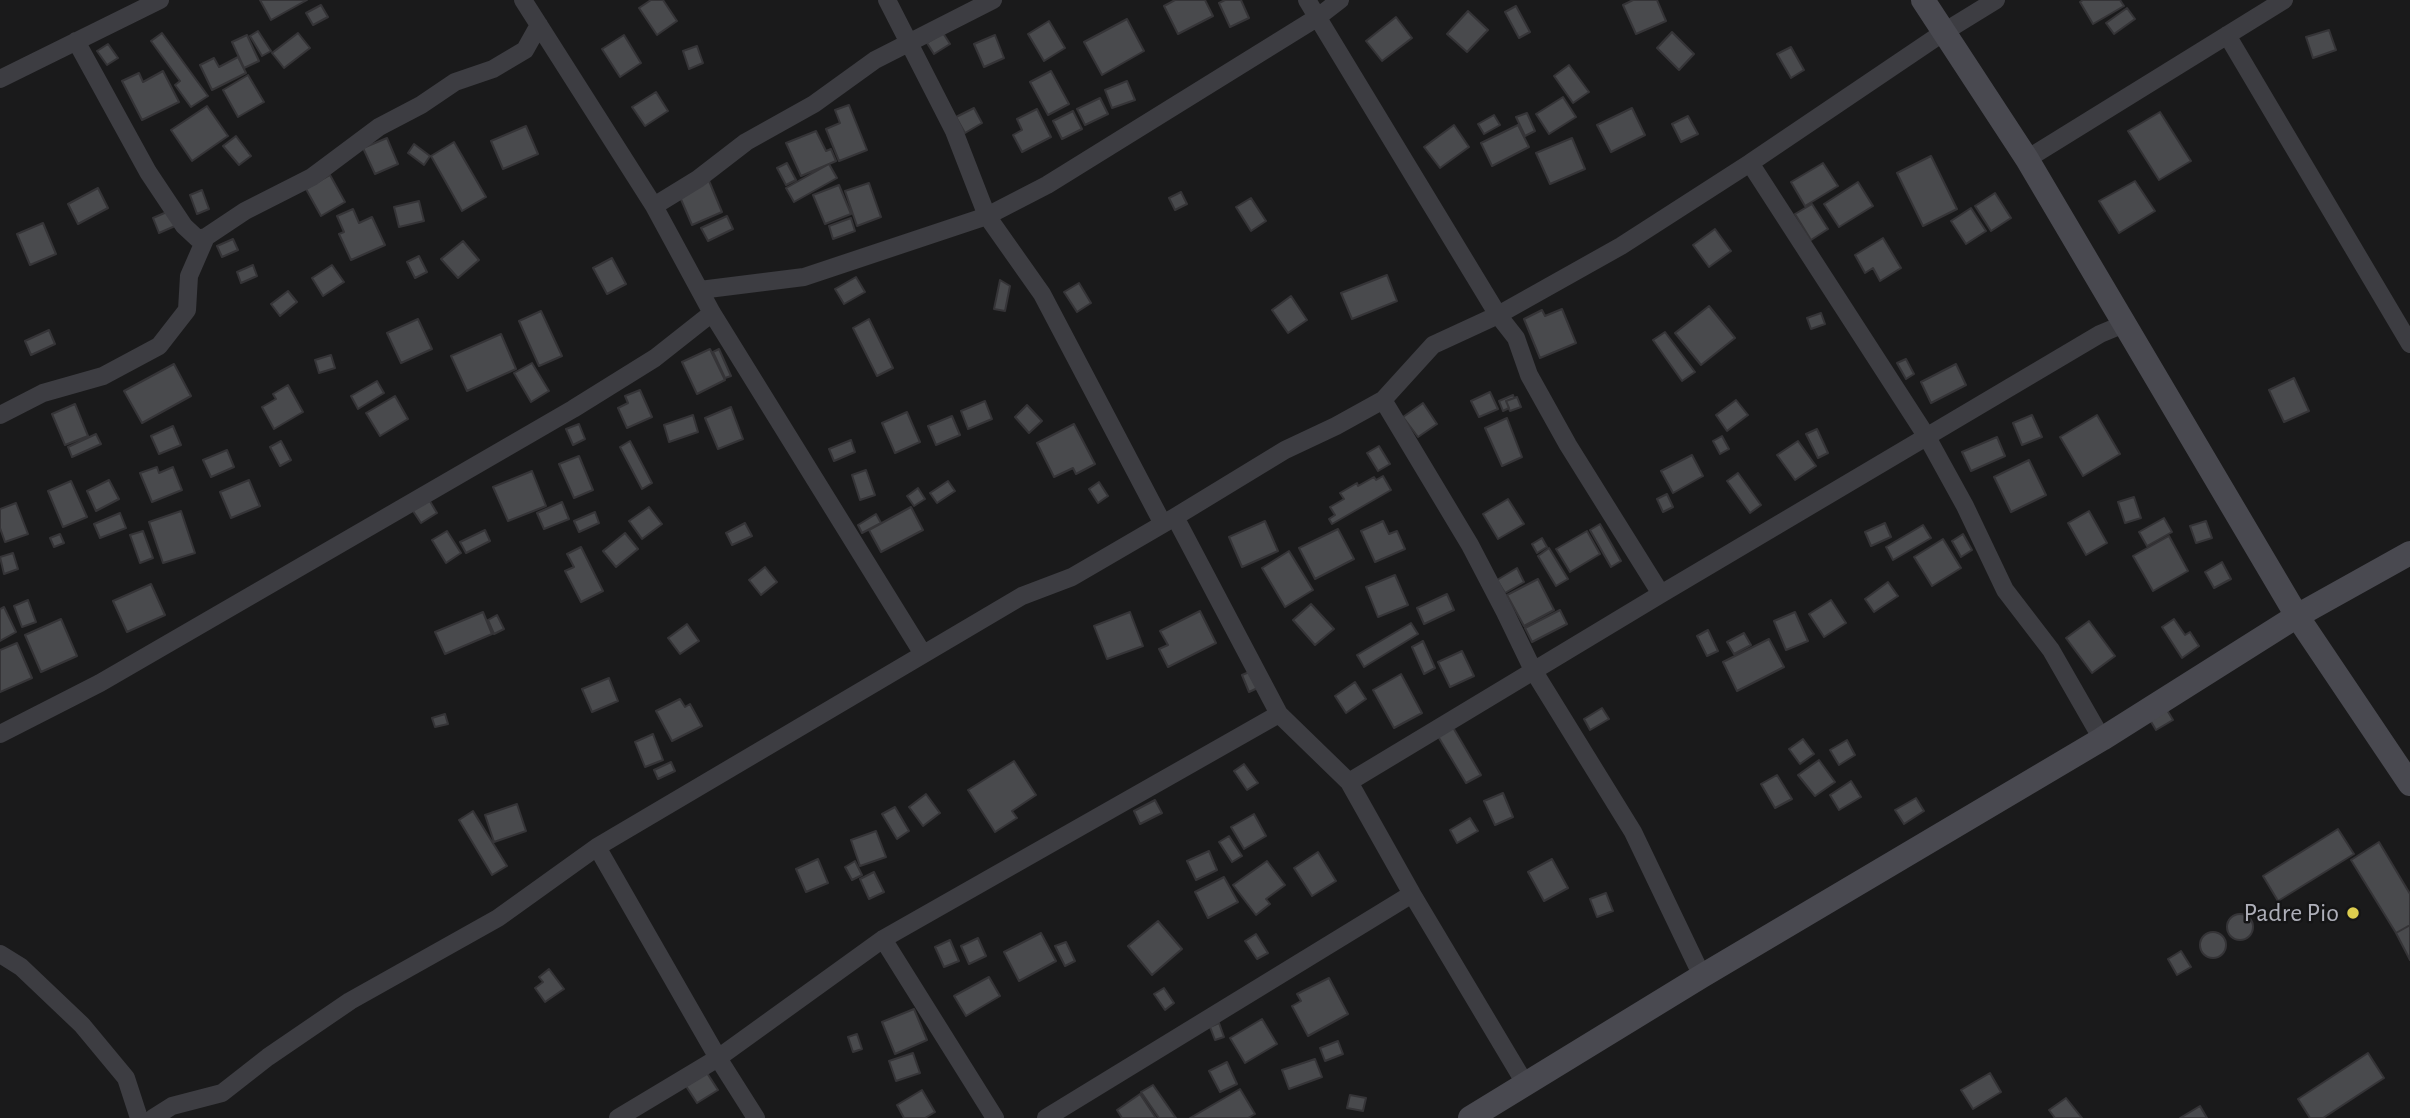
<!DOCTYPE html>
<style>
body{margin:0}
canvas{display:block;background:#1a1a1b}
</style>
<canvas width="2410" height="1118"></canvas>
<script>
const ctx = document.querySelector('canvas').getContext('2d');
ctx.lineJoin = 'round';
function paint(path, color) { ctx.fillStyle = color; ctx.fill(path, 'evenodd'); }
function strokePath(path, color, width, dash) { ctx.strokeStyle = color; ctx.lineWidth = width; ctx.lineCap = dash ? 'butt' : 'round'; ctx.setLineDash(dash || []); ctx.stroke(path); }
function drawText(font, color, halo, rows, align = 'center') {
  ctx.font = font + ' "Alegreya Sans",sans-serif'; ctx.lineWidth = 5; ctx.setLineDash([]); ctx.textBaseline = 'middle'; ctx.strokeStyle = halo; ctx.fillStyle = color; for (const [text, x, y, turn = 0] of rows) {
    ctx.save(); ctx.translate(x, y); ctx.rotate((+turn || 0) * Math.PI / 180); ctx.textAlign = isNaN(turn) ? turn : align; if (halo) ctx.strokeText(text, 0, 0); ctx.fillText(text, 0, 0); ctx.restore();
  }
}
const building = new Path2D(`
 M260,0H307L271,20Z
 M651,0H663L677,21L657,35L639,8Z
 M1175,0H1205L1213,16L1178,34L1164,6Z
 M1225,0H1241L1249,18L1230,27L1219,3Z
 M1633,0H1657L1666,21L1636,34L1623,5Z
 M2083,0H2120L2124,6L2093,24L2080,2Z
 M321,5L328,17L313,25L306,13Z
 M1516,6L1530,32L1519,38L1505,12Z
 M2127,8L2135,19L2114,34L2106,23Z
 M1468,11L1488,30L1467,52L1447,34Z
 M1396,17L1412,38L1382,61L1366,41Z
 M1127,19L1144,51L1102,75L1084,42Z
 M1049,21L1065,48L1044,61L1028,34Z
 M2329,30L2336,50L2313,58L2306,37Z
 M258,31L271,51L262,56L250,36Z
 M1672,32L1694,54L1679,70L1657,48Z
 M162,33L208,96L191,107L175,85L180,81L151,41Z
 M298,33L310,48L284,68L272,53Z
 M943,33L950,44L934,54L927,43Z
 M247,35L259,61L244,68L232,42Z
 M624,35L641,63L620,77L602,49Z
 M995,35L1004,58L984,67L974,44Z
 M108,44L118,58L107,65L97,51Z
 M697,46L703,63L689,69L683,51Z
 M1791,47L1804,70L1791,78L1777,54Z
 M238,57L246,73L212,90L200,65L214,58L219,67Z
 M1569,65L1589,92L1573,103L1554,76Z
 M163,71L179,102L142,120L122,81L139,73L143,82Z
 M1051,71L1069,104L1048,115L1030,82Z
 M248,75L264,102L238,117L223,90Z
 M1127,81L1135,100L1112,108L1105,90Z
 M656,92L668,111L645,126L632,107Z
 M1563,97L1576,117L1549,134L1536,114Z
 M1100,98L1108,114L1085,125L1077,109Z
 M849,105L867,150L839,161L826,129L840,123L835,110Z
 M207,106L228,136L192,161L171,130Z
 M974,108L982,123L965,133L956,117Z
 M1632,108L1645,135L1611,152L1597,125Z
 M1037,109L1051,137L1022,152L1013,135L1022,130L1017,119Z
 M1073,111L1082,129L1062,139L1053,121Z
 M2160,112L2191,161L2159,180L2128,131Z
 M1527,113L1535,131L1525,136L1516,117Z
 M1494,115L1500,125L1484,134L1478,124Z
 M1688,116L1698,134L1681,142L1672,124Z
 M1454,125L1469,147L1440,168L1424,147Z
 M1518,125L1529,147L1492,166L1481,143Z
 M526,126L538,154L503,169L491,141Z
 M816,131L826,151L831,149L836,161L801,176L786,143Z
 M236,136L251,156L239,165L223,146Z
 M387,138L398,164L375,174L363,148Z
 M1572,138L1585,169L1550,184L1536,153Z
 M454,142L486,197L462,211L431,156Z
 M414,144L430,156L424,165L408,153Z
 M1931,156L1957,209L1923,226L1897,173Z
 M787,163L796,180L786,185L777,168Z
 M1823,163L1838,186L1805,206L1791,182Z
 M829,164L837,178L794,202L786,188Z
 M330,175L345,202L321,216L306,189Z
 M707,176L722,212L692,225L677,190Z
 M2135,181L2155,211L2119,233L2099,201Z
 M1858,182L1873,206L1839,227L1824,204Z
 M869,183L881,217L857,226L845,191Z
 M839,185L851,214L825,224L813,195Z
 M98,188L108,208L78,224L68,204Z
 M202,190L209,209L197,214L190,195Z
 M1181,192L1187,204L1175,210L1169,198Z
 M1995,193L2011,218L1991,231L1975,206Z
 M1251,198L1266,221L1251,231L1236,207Z
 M419,201L424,221L399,227L394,207Z
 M1812,204L1828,229L1811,240L1795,214Z
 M1971,208L1986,231L1966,244L1951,221Z
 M353,209L359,223L372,217L385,245L351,260L339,234L344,232L337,216Z
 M169,211L175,226L159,233L153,218Z
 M727,216L733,229L708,241L701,228Z
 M851,218L855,231L833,239L829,226Z
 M43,223L56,254L30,265L17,234Z
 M1715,229L1731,251L1709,267L1693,245Z
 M1883,238L1901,268L1880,281L1873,268L1865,273L1855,255Z
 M233,239L238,250L222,257L217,246Z
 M463,241L479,260L458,278L441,259Z
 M419,256L427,272L415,278L407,262Z
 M612,258L626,284L607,294L593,268Z
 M253,265L257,276L241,283L237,272Z
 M332,265L344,282L323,296L312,278Z
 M1387,275L1397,301L1352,319L1341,293Z
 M856,277L865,292L844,304L835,289Z
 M1000,280L1010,286L1005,311L994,309Z
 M1079,283L1091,303L1077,312L1064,292Z
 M288,291L297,302L280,316L271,304Z
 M1291,296L1307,320L1288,333L1272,310Z
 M1709,306L1735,338L1701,365L1675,333Z
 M1562,309L1576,343L1540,358L1524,319L1542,310L1545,316Z
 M541,311L562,356L539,366L519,321Z
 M1821,313L1825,324L1811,329L1807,318Z
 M418,319L432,349L401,363L387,333Z
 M869,319L893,368L877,376L853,328Z
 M49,330L55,344L31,355L25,341Z
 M1665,332L1695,372L1682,381L1653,340Z
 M501,334L516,369L467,391L451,356Z
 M710,349L725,380L697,394L682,362Z
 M719,349L731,376L725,378L713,352Z
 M331,355L335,368L319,373L315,360Z
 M1906,359L1914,374L1906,379L1897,363Z
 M532,363L549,391L531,402L514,373Z
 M174,364L191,396L142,423L124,391Z
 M1956,364L1966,385L1931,403L1921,382Z
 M2294,378L2309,411L2284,422L2269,390Z
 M377,381L384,393L358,409L351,396Z
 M288,385L303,412L274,429L262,407L276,399L273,394Z
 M640,390L652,417L627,428L618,408L628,403L625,396Z
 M1490,392L1498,409L1479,417L1471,401Z
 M1513,395L1514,398L1506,401L1509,408L1503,411L1499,401Z
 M395,396L408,419L380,436L366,413Z
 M1517,397L1521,407L1510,411L1506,401Z
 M1736,400L1748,415L1727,431L1716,415Z
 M985,401L992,419L968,429L961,411Z
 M1423,403L1437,424L1418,437L1403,417Z
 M75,404L88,436L65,445L52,414Z
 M1027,405L1042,421L1029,433L1015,417Z
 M731,407L743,439L718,449L705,418Z
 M907,412L920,442L895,453L882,423Z
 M693,415L698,432L669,442L664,425Z
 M2032,415L2042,437L2022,445L2013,423Z
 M2097,415L2120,454L2083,476L2060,437Z
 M952,416L960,435L936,445L928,426Z
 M1507,418L1522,457L1502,466L1485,428Z
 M579,424L585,439L573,445L566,429Z
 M1074,424L1095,464L1076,474L1073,468L1054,477L1037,443Z
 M173,426L181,445L159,454L151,436Z
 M1817,429L1828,453L1818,458L1806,434Z
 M96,434L101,444L72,457L68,447Z
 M1722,436L1729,449L1720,454L1713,441Z
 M1997,437L2005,456L1971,471L1962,452Z
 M851,440L855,452L834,461L829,449Z
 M281,441L291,460L280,466L270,447Z
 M630,441L652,483L642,489L620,447Z
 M1798,441L1816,466L1795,480L1777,455Z
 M1379,446L1390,464L1378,471L1367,453Z
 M227,450L234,467L211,477L203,460Z
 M1692,455L1703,476L1673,493L1661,471Z
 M579,456L593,490L574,498L559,464Z
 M2029,460L2046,495L2011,512L1994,477Z
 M157,467L159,473L173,467L182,490L152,502L140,473Z
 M866,470L875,495L860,500L852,475Z
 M532,471L546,506L508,521L493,487Z
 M1738,473L1761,505L1750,513L1727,481Z
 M1383,476L1391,490L1332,524L1329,519L1335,515L1330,507L1344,499L1340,493L1357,483L1358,486L1374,477L1376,480Z
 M109,480L119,499L96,511L87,491Z
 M249,480L260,506L231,518L220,492Z
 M71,481L87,517L63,527L48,491Z
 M948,481L955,491L937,503L930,493Z
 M1099,482L1108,496L1098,503L1089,489Z
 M918,488L925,499L914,506L907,496Z
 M1667,494L1673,507L1663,512L1657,499Z
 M2134,497L2141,518L2125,523L2118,502Z
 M428,498L437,513L421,523L411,508Z
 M1508,499L1524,524L1498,539L1483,514Z
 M562,502L569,519L544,529L537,513Z
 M16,503L28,534L5,542L0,528V509Z
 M649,507L662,524L642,539L629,521Z
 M911,507L923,530L881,552L869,530Z
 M181,511L195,553L163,563L149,522Z
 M2089,511L2107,543L2086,555L2068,523Z
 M595,512L599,523L579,532L574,521Z
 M120,513L126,528L100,538L94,524Z
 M876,514L881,523L862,533L858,525Z
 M2164,518L2172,532L2147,546L2139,532Z
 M1265,521L1278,551L1242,567L1229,537Z
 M1383,521L1389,534L1397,531L1405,549L1375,562L1361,531Z
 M2206,521L2212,538L2196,543L2190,526Z
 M745,523L752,536L732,545L726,533Z
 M1885,523L1891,537L1871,546L1865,532Z
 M1600,524L1621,561L1611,567L1590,530Z
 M1923,525L1931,538L1893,560L1886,547Z
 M1338,529L1354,559L1315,579L1299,548Z
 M485,530L490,541L466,553L460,542Z
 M143,531L153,558L140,563L130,535Z
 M447,531L461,553L446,563L432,540Z
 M1587,531L1600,554L1570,572L1556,549Z
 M625,533L638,549L616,567L603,551Z
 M60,534L64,543L54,547L50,538Z
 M1963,534L1972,550L1961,557L1952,541Z
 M2169,536L2188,571L2153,591L2133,556Z
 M1542,538L1547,547L1537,553L1532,544Z
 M1943,539L1961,568L1932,586L1914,557Z
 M581,547L603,591L581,602L565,571L574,567L567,554Z
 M1549,548L1568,579L1556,586L1538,556Z
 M1289,551L1313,590L1285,607L1262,568Z
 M13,553L18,569L4,574L0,557Z
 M2222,562L2231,579L2214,588L2205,572Z
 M765,567L777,582L761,595L749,580Z
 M1517,568L1524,582L1505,593L1497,580Z
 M1395,575L1408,605L1378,617L1366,587Z
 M1538,579L1554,610L1524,626L1507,595Z
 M1888,582L1898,596L1874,612L1865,599Z
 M151,584L165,615L127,632L113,601Z
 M1447,594L1454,610L1424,624L1417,608Z
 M28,600L36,622L22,627L14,606Z
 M1831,600L1846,623L1824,637L1809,614Z
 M1311,604L1334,629L1315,645L1293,620Z
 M4,607L16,632L0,641V609Z
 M1560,610L1567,624L1532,642L1525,628Z
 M1200,611L1216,643L1168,667L1159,649L1168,645L1160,631Z
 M483,612L492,634L445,654L435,632Z
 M1130,612L1143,646L1107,659L1094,626Z
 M1795,612L1808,641L1786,650L1774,621Z
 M497,615L504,629L494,634L488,620Z
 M61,619L77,656L41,672L25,635Z
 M2174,619L2185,635L2190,632L2199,646L2182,658L2162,627Z
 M2089,621L2115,656L2092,673L2066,638Z
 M1411,623L1418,634L1364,667L1357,655Z
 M687,624L699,641L680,654L668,638Z
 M1708,630L1718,651L1707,656L1697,636Z
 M1744,633L1751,645L1734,654L1727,642Z
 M1769,639L1784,667L1737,691L1723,662Z
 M1423,641L1435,668L1424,674L1412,647Z
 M17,643L32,678L0,692V650Z
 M1462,651L1474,676L1450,687L1438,662Z
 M1254,670L1262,686L1249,692L1242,675Z
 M1401,674L1422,713L1394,728L1373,690Z
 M609,678L618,701L592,712L582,689Z
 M1355,682L1366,699L1346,713L1335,696Z
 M680,699L685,707L690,704L702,726L672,741L656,711Z
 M1602,708L1609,719L1590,730L1584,719Z
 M2167,710L2173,720L2156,730L2150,720Z
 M445,714L448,724L435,727L432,718Z
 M1451,724L1481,775L1466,783L1436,733Z
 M653,734L663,760L645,767L635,742Z
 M1803,739L1814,754L1800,764L1789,749Z
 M1847,740L1855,755L1839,765L1830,750Z
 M1819,760L1835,782L1815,796L1798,775Z
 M1014,761L1036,795L1012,811L1017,818L995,832L968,790Z
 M671,762L675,771L658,779L654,770Z
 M1244,764L1258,783L1247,790L1234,771Z
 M1777,775L1792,799L1775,808L1761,784Z
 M1851,781L1861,797L1839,810L1830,795Z
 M1503,793L1513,817L1495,825L1484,801Z
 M926,794L940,813L923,826L909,807Z
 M1916,798L1924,811L1904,824L1895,810Z
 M1155,800L1162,813L1140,824L1134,811Z
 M517,804L526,831L494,842L485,815Z
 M895,807L909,831L897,839L882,814Z
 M473,811L507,866L492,875L459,820Z
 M1254,814L1266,836L1244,849L1231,827Z
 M1470,818L1478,831L1457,843L1450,830Z
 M2338,829L2354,854L2278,901L2263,876Z
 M876,831L886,857L860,866L851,840Z
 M1229,836L1242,856L1232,862L1219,842Z
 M2379,842L2410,894V925L2396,933L2351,860Z
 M1209,851L1217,870L1196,880L1187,861Z
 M1318,852L1336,881L1312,896L1294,868Z
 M818,859L828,883L806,892L796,869Z
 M1552,859L1568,888L1544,901L1528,872Z
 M855,861L862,875L852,880L845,867Z
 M1267,861L1285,885L1266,899L1270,904L1256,915L1233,885Z
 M874,872L884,892L869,899L860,879Z
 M1224,877L1238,902L1208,918L1195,892Z
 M1606,893L1613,911L1597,917L1590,899Z
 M2227 927a13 13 0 1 1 26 0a13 13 0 1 1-26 0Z
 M1158,921L1182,949L1152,975L1128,946Z
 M2410,925V960L2396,933Z
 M2200 945a13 13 0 1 1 26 0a13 13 0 1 1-26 0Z
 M1041,933L1056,961L1019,981L1004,952Z
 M1256,934L1268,953L1257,959L1245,941Z
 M978,938L986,956L969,964L961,946Z
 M950,940L959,961L944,967L935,947Z
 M1066,942L1075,961L1065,966L1055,946Z
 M2181,951L2191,967L2177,975L2168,959Z
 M549,969L564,989L545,1002L535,988L543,982L539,977Z
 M989,977L1000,996L966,1016L954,996Z
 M1329,978L1348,1014L1308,1036L1292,1006L1301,1001L1297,994Z
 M1164,988L1174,1003L1165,1010L1154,994Z
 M914,1009L927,1040L895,1054L882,1022Z
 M1262,1019L1277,1044L1245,1063L1230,1038Z
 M1219,1023L1224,1037L1215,1040L1210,1027Z
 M857,1034L862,1049L853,1052L848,1037Z
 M1338,1041L1343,1054L1325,1061L1320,1048Z
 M913,1053L920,1073L896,1081L889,1061Z
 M2368,1053L2384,1078L2323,1118H2310L2298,1099Z
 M1315,1059L1322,1077L1289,1089L1282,1070Z
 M1227,1062L1237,1084L1220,1092L1209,1071Z
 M707,1073L718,1090L697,1103L686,1086Z
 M1990,1073L2001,1092L1973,1109L1961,1090Z
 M1153,1085L1176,1118H1159L1141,1092Z
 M1240,1089L1255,1114L1248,1118H1190Z
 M922,1090L935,1112L925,1118H904L897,1105Z
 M1140,1094L1156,1118H1122L1117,1110Z
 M1350,1095L1366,1098L1363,1111L1347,1108Z
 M2066,1098L2082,1118H2055L2049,1110Z
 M2200,1106L2207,1118H2180Z`);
const street = new Path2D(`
 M523,0L654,206L712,313L923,654
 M887,0L954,131L987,216L1042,294L1163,524
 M1307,0L1498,315L1516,338L1529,375L1568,445L1661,594
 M2227,35L2410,344
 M76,41L148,172L184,226L198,239L206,237
 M0,79L160,0
 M2027,159L2284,0
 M1750,163L1927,437L1965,506L2005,590L2051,650L2102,739
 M654,206L698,179L746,142L814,104L875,60L993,0
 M700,290L804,277L987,216L1047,185L1318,17L1340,0
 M1383,400L1470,545L1505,612L1533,670L1633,832L1702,976
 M0,415L43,393L103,376L159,346L187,310L189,276L206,237L245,211L312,177L379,127L421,105L455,82L493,69L525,50L539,25
 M1175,517L1279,714L1349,782L1412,894L1526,1085
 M0,734L100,683L573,409L655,358L712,313
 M1349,782L1661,594L2100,334L2124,324
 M597,847L718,1058L756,1118
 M883,939L995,1118
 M0,954L21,967L82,1025L126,1078L139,1118
 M153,1118L172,1106L222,1093L268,1057L350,1001L498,918L597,847L1022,596L1072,577L1175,517L1285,450L1336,426L1383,400L1433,345L1498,315L1621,246L1750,163L1944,32L1996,0
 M618,1118L718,1058L883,939L1279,714
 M1046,1118L1412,894`);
const secondary = new Path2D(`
 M1923,0L2027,159L2297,616L2410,784
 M1470,1118L1702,976L2102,739L2297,616L2410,553`);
const markers = [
 [2353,913,7,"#ddcd4f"]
];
const poiNames = [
 ["Padre Pio",2339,913]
];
paint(building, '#494a4d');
strokePath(building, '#353437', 2);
strokePath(street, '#3d3d42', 18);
strokePath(secondary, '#494950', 24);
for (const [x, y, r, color] of markers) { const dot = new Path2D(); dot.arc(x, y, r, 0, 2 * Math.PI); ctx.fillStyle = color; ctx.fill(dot); strokePath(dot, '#151516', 2.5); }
drawText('26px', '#aeafb9', '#151516', poiNames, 'right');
</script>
